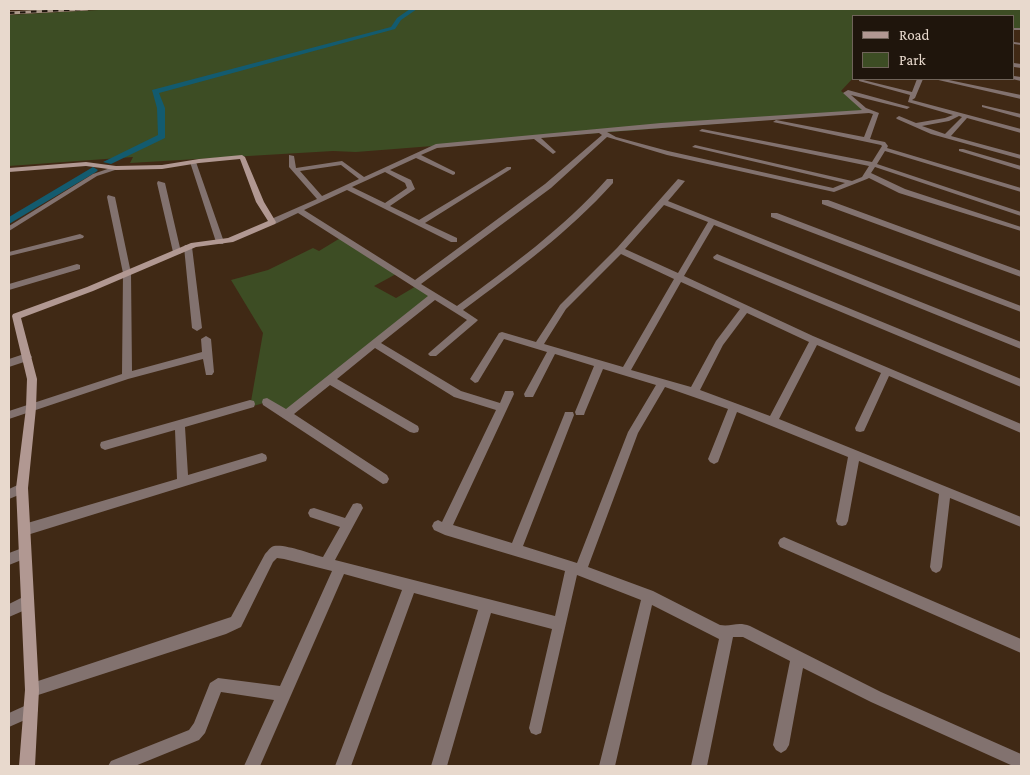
<!DOCTYPE html>
<style>
body{margin:0}
#map{position:relative;width:1030px;height:775px;overflow:hidden;background:#402915;font-family:"Crimson Pro",serif}
canvas{display:block}
.frame{position:absolute;inset:0;border:10px solid #e8d9cd;pointer-events:none}
.legend{position:absolute;left:852px;top:15px;width:162px;height:65px;box-sizing:border-box;background:#1f150c;border:1px solid #6f6359;margin:0;padding:6px 9px;list-style:none;font-size:15px;color:#e8d9cd}
.legend li{display:flex;align-items:center;gap:10px;height:25px}
.legend b{width:25px;border:1px solid #6f6359}
</style>
<div id="map">
<canvas width="1030" height="775"></canvas>
<div class="frame"></div>
<ul class="legend">
<li><b style="height:6px;background:#b19892"></b>Road</li>
<li><b style="height:14px;background:#3d4d24"></b>Park</li>
</ul>
</div>
<script>
const ctx = document.querySelector('canvas').getContext('2d');
ctx.lineJoin = 'round';
function paint(path, color) { ctx.fillStyle = color; ctx.fill(path, 'evenodd'); }
function strokePath(path, color, width, dash) { ctx.strokeStyle = color; ctx.lineWidth = width; ctx.lineCap = dash ? 'butt' : 'round'; ctx.setLineDash(dash || []); ctx.stroke(path); }
const green = new Path2D(`
 M116,9H1021V29H1014V16H854V77L841,91L867,112L356,152L333,151L130,163L133,157L9,166V15Z
 M342,237L398,273L374,286L396,298L418,285L433,298L286,415L267,402L250,407L263,333L231,280L268,270L313,248L319,251Z`);
const canal = new Path2D(`
 M410,9H417L401,20L395,29L159,93L165,108V138L111,164L103,162L158,135L157,108L152,90L391,27L397,18Z
 M93,167L98,170L96,172L9,224V217Z`);
const street = new Path2D(`
 M1014,28H1021V30H1014Z
 M1014,42L1021,43V45L1014,44Z
 M1014,63L1021,64V68L1014,67Z
 M1014,76L1021,77V81L1012,79Z
 M859,79L912,92L917,79H923L915,98L912,100L1021,129V133L967,118L951,136L1021,155V159L931,134L897,119L896,118L899,116L916,123L945,118L953,115L908,102L910,95L859,81ZM959,116L962,117L945,134L922,126L949,121Z
 M934,79H944L1021,95V99Z
 M848,90L910,107L907,109L851,95L866,108L879,113L870,139L885,142L888,146L887,148L1021,188V192L885,151L877,164L1021,212V216L875,167L871,173L905,189L1021,227V231L899,193L869,178L867,179L834,192L667,155L607,137L551,188L421,284L457,306C510,267 563,229 607,179H613V183C569,232 516,271 463,310L478,320L476,322L436,356H430L428,354L430,352L467,320L435,300L381,343L461,391L500,403L505,391H513L514,394L453,525L512,543L564,415L565,412H573L574,415L523,546L577,563L628,432L656,385L603,369L585,412L584,415H576L575,412L594,366L555,354L533,397H525L524,394L547,352L504,339L478,382L475,383L470,379L499,333L502,332L536,342L560,305L617,248L678,179L685,181L668,201L1021,342V349L714,225L684,276L813,336L1021,424V433L889,376L864,431L860,432L856,431L855,428L881,373L817,345L779,419L1021,517V527L950,498L942,567L940,571L936,573L932,571L930,567L939,494L859,461L848,521L846,525L842,526L838,525L836,521L848,457L737,412L718,462L714,464L710,462L708,459L728,409L665,387L638,433L588,567L653,591L720,625C732,627 737,621 750,626L881,692L1021,754V766H1013L871,702L803,668L789,745L786,750L781,753L776,750L773,745L790,661L743,637H733L707,766H691L719,639L652,605L615,766H599L641,600L577,575L541,733L536,735L531,733L529,728L552,629L491,613L447,766H431L478,610L414,593L351,766H335L402,590L344,574L260,766H244L274,700L221,692L205,733L199,740L135,766H108L111,761L189,730L194,723L210,683L218,678L280,686L332,571L284,559L277,558L273,562L241,627L226,634L32,697L27,695L25,690L27,685L32,683L231,617L265,554C268,551 270,547 274,546C286,544 311,554 323,557L340,527L310,517L308,513L310,509L314,508L345,518L353,504L357,503L361,504L363,508L335,560L555,616L565,571L445,535L434,530L432,526L434,522L438,520L442,522L496,410L454,397L375,348L337,379L418,426L419,429L418,432L414,433L410,432L330,385L294,414L387,475L389,479L387,483L383,484L263,405L262,402L263,399L267,398L286,409L428,296L298,213L275,224H269V220L317,199L289,167V155L294,156L296,168L342,161L364,177L436,144L661,123L862,110L843,93ZM869,113L873,114L864,137L776,120L773,122L881,145L882,146L872,162L702,129L699,131L869,166L862,177L852,181L695,145L692,147L845,183L833,188L668,151L616,137L607,132ZM599,133L602,135L545,184L415,280L304,210L347,190L451,242H457V238L425,223L511,169V167H507L419,220L390,206L415,189L411,180L390,170L416,158L453,175L455,174V172L421,155L437,148L534,139L553,154L556,152L555,151L541,138ZM341,165L359,179L322,196L300,171ZM385,172L405,183L407,188L385,203L352,187ZM664,205L708,222L678,273L625,249ZM621,254L674,279L623,367L544,344L566,309ZM681,282L740,309L716,341L691,387L631,370ZM747,313L809,342L770,416L700,390L723,345Z
 M982,105L1021,114V118L982,107Z
 M959,149H963L1021,166V170L959,151Z
 M193,160L196,162L224,242L223,244H220L216,242L190,162Z
 M116,166L118,167V169L97,176L9,231V226L93,174Z
 M158,181L165,183L181,252L180,254H174L173,252L157,183Z
 M108,195L115,197L131,273L132,371L202,352L201,339L206,336L211,339L214,372L212,375H206L203,359L128,379L9,419V411L122,374L123,273L107,197Z
 M822,200H828L1021,271V277L822,204Z
 M771,213H777L1021,306V312L771,217Z
 M80,234L84,236L83,238L9,256V252Z
 M185,245H188L192,247L202,328L197,331L192,328L184,247Z
 M717,254L1021,379V387L714,259L713,257Z
 M77,264L80,265V269L9,290V284Z
 M27,353L30,354L32,357L30,360L9,367V359Z
 M250,400L254,401L255,404L254,407L185,427L188,475L262,453L266,455L267,458L266,461L24,536L20,534L18,530L20,526L24,524L177,479L175,430L105,450L101,448L100,445L101,442Z
 M22,483L26,484L28,488L26,492L9,499V489Z
 M784,537L1021,639V653L780,547L778,543L780,539Z
 M25,547L29,549L31,553L29,557L9,565V553Z
 M27,595L32,597L34,602L32,607L9,617V604Z
 M31,703L36,705L38,710L36,715L9,727V713Z`);
const secondary = new Path2D(`
 M242,155L245,157L264,202L276,222L275,224L233,242L196,247L93,291L21,318L37,379L36,408L28,488L39,690L35,766H19L25,690L16,488L26,408L27,379L12,316L13,314L87,287L191,243L228,238L268,221L256,202L240,159L199,163L162,169L116,170L86,166L9,172V168L86,162L116,166L162,165L199,159Z`);
const rail = new Path2D(`
 M9,13L87,9`);
paint(green, '#3d4d24');
paint(canal, '#135b6f');
paint(street, '#82726f');
paint(secondary, '#b19892');
strokePath(rail, '#ac9a8b', 3);
strokePath(rail, '#1f150c', 2, [5.5]);
</script>
